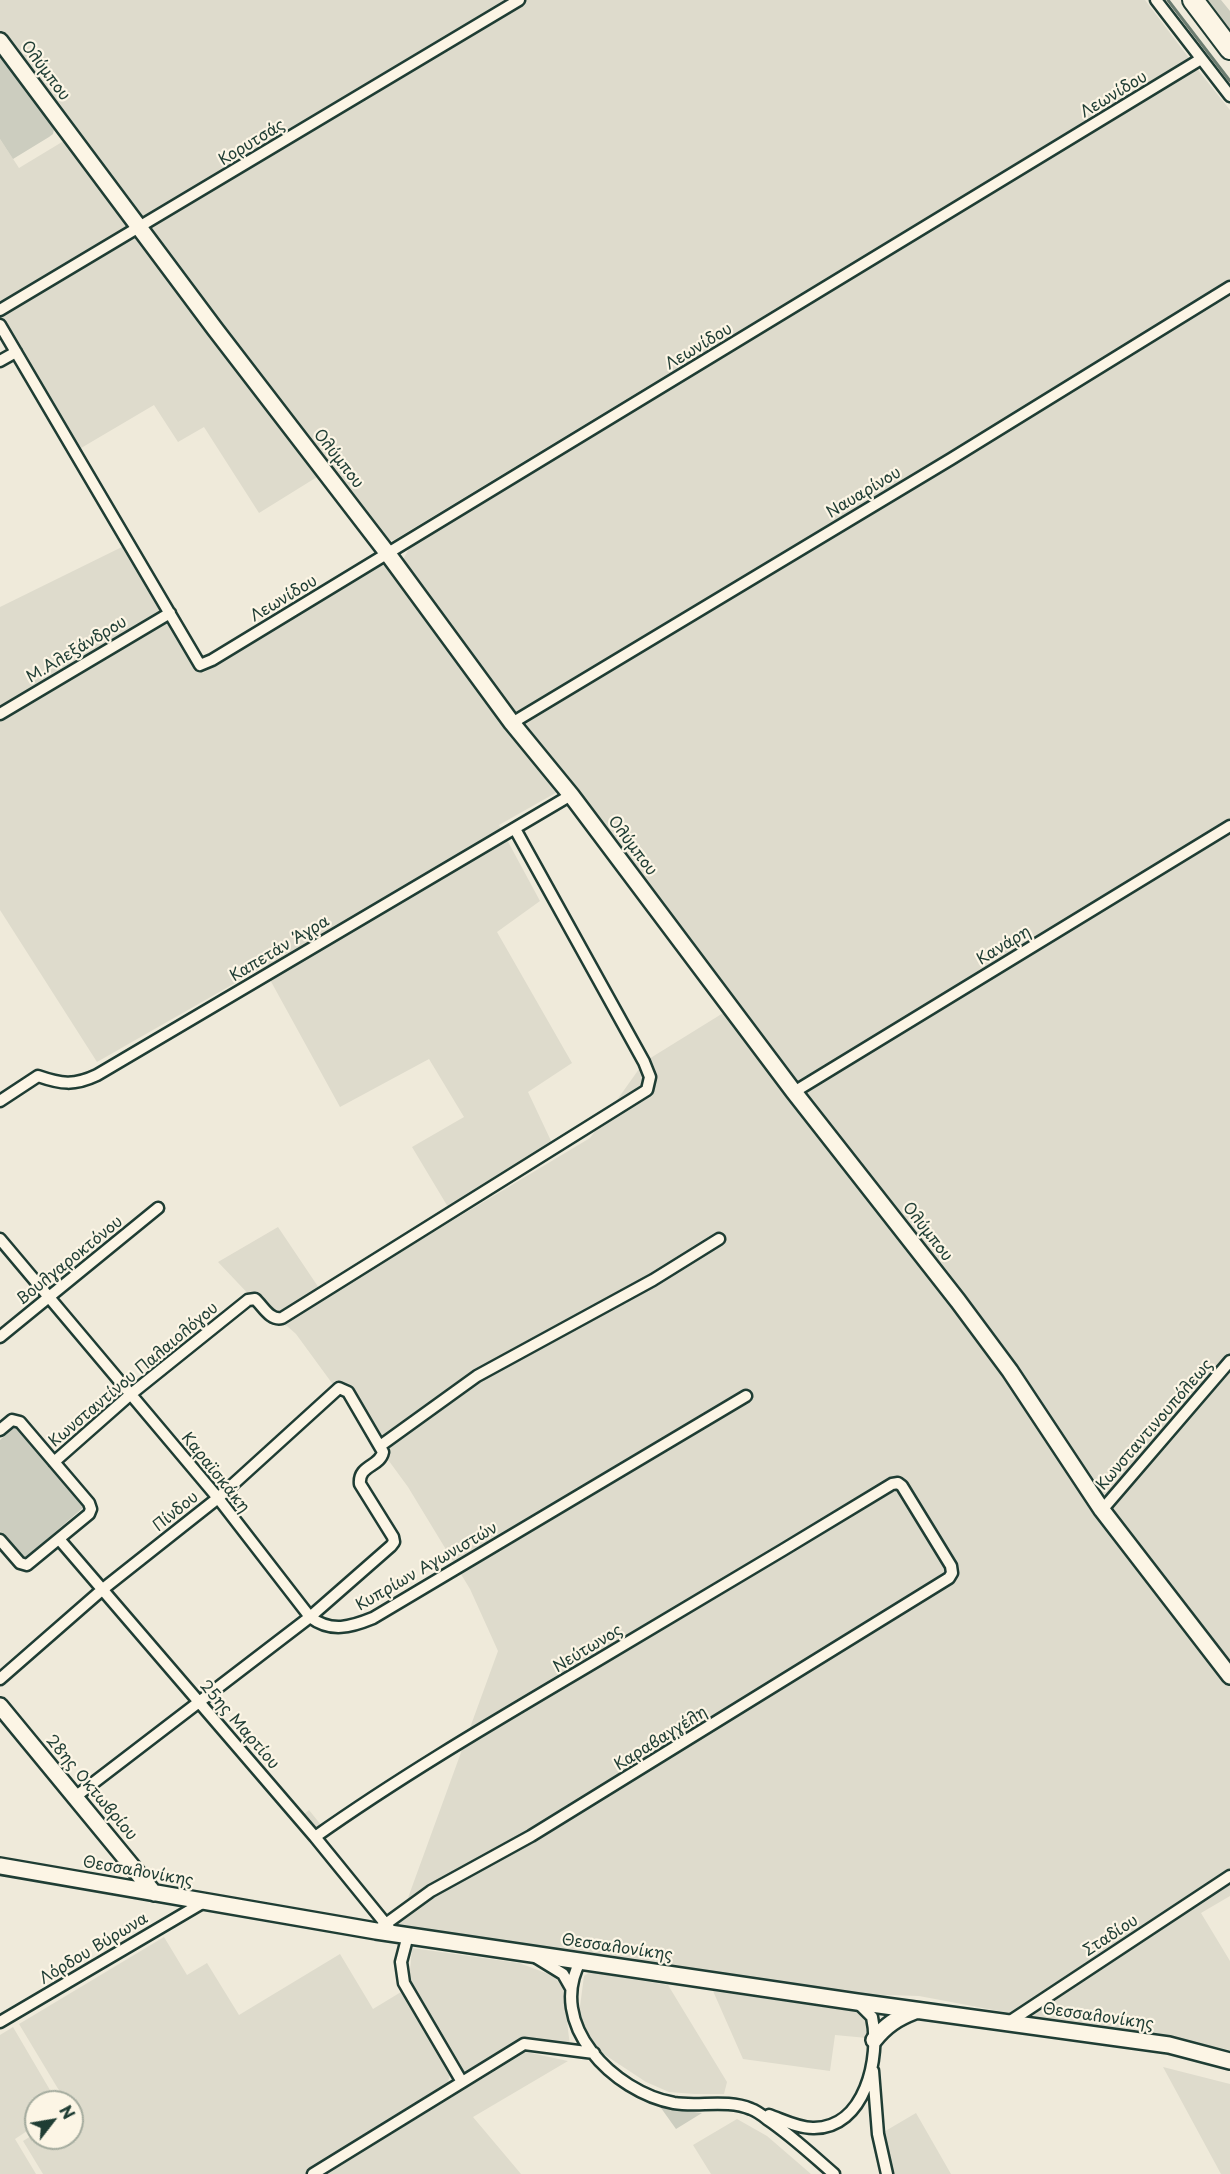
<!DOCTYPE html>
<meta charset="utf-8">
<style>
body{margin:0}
#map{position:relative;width:1230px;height:2174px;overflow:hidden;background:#efeada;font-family:"Playpen Sans",sans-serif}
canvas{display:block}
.north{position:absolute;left:24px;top:2090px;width:60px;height:60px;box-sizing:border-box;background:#fcf5e5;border:2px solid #a4ab9e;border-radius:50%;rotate:59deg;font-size:16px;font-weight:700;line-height:24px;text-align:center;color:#1f3d34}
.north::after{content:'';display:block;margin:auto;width:21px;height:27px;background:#1f3d34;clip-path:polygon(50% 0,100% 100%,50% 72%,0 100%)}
</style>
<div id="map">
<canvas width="1230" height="2174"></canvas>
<div class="north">N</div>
</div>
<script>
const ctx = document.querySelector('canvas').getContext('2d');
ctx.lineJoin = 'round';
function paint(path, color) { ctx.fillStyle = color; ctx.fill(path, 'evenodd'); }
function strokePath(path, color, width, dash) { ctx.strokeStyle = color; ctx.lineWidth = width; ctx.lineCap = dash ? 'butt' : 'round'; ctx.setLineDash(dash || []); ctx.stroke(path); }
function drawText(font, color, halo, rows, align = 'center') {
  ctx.font = font + ' "Playpen Sans",sans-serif'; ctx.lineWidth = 4.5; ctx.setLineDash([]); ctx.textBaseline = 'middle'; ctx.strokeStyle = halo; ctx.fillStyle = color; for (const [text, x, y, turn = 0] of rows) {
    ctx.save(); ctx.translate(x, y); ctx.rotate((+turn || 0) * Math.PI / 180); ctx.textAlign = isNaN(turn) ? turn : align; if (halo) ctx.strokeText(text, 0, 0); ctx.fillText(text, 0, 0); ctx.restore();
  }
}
const built = new Path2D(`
 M0,0H1145L1189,58L394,540L386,541L0,37Z
 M1195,69L1198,70L1230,110V281L516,715L508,712L404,570L403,560L410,546Z
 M0,139L19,168L62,142L65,143L132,234L136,232L317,477L259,513L204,427L178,442L154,405L76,451L0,321Z
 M1230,285V1896L1201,1913L1230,1961V2050L1163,2036L1036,2018L919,1996L855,1994L397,1928L498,1651L470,1589L408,1487L296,1334L287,1326L275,1322L218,1262L278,1227L325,1297L590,1138L644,1062L728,1010L512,723Z
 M128,544L203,673L385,559L559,791L499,825L540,901L497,932L572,1063L528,1092L552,1143L448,1207L412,1147L464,1117L429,1059L340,1107L263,967L97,1062L0,910V607Z
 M309,1810L321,1825L316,1830L303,1815Z
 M164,1937L187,1975L207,1963L239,2015L340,1954L373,2009L401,1992L450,2075L446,2089L305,2174H43L23,2141L36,2133V2138H72V2102H66L19,2024Z
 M412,1948L519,1963L554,1976L563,1988L570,2046L523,2040L463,2075L409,1982Z
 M590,1972L668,1985L727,2082L724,2094H694L669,2092L646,2082L599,2051L582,2023L579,2014L584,1976Z
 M713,1991L858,2012L865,2018L868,2027L867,2038L835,2035L830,2071L743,2059Z
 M13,2027L57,2102H36V2125L15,2139L36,2174H0V2035Z
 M526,2052L568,2061L473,2117L521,2174H326Z
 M1163,2067L1230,2084V2174H1221Z
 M916,2113L951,2174H893L882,2133Z
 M737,2119L767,2136L811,2174H711L693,2145Z`);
const green = new Path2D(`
 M1207,0H1221L1230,11V30Z
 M0,54L54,129L53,134L49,137L13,159L0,139Z
 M15,1426L84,1507L24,1559L0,1531V1440Z
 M661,2108L702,2113L676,2129Z`);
const stream = new Path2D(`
 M1168,0L1230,81`);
const street = new Path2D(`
 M1156,0L1230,96
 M0,310L519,0
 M0,325L200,665L212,660L1201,59
 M0,361L16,352
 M0,714L170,613
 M512,723L951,459L1230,287
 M794,1092L1230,826
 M0,1101L38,1076C61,1084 74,1086 97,1075L571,795
 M0,1239L218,1498L310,1617L391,1546L394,1542L393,1537L360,1484C358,1465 380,1467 383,1452L348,1392L339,1388L218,1498L103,1589L0,1679
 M0,1337L158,1208
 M0,1430L12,1420L20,1422L89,1503L91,1509L89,1514L27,1565L20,1563L0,1540
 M380,1446L477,1376L653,1280L719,1239
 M54,1462L131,1394L248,1300L255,1299C263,1306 270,1321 282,1318L647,1090L650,1077L644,1062L515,829
 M1102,1510L1230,1361
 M59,1539L315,1837L389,1928
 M75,1797L310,1617C331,1633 351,1627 373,1618L746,1396
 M315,1837C407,1772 504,1716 600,1659C698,1601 795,1543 892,1484L898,1483L902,1486L951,1566L952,1573L949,1578L531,1836L431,1891L376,1931
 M408,1935L401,1962L404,1983L462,2082
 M537,1958L563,1974L571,1988
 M581,1960C545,2024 614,2092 674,2103C699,2107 727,2099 751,2109C757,2111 762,2115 767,2119C791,2135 812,2155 834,2174
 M0,2022L204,1902
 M1009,2022L1230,1876
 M873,2071L878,2134L887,2174
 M769,2115C783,2120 798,2128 813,2128C865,2129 881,2057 872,2017L858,2003
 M313,2174L524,2044L594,2053`);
const secondary = new Path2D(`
 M0,41L215,329L388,554L512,723L571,795L794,1092L958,1301L1010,1371L1102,1510L1230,1676
 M0,1706L154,1893
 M0,1866L376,1931L857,2002L1169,2045L1230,2061
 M874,2040C886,2025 897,2018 915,2011`);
const highway = new Path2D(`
 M1193,0L1230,49`);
const streetNames = [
 ["Ολύμπου",45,71,53],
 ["Λεωνίδου",1114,95,-31],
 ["Κορυτσάς",252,143,-31],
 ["Λεωνίδου",699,347,-31],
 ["Ολύμπου",338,459,52],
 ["Ναυαρίνου",864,493,-31],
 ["Λεωνίδου",284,599,-31],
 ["Μ.Αλεξάνδρου",77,650,-31],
 ["Ολύμπου",632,846,53],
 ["Κανάρη",1004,946,-31],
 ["Καπετάν Άγρα",280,949,-31],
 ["Ολύμπου",927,1232,52],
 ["Βουλγαροκτόνου",70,1261,-39],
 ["Κωνσταντίνου Παλαιολόγου",134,1375,-40],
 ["Κωνσταντινουπόλεως",1155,1425,-49],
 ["Καραϊσκάκη",215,1473,51],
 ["Πίνδου",176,1512,-39],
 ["Κυπρίων Αγωνιστών",427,1567,-30],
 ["Νεύτωνος",588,1649,-31],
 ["25ης Μαρτίου",239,1725,49],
 ["Καραβαγγέλη",661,1739,-32],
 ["28ης Οκτωβρίου",91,1788,50],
 ["Θεσσαλονίκης",138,1872,10],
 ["Σταδίου",1111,1936,-33],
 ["Θεσσαλονίκης",617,1948,8],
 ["Λόρδου Βύρωνα",94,1949,-31],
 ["Θεσσαλονίκης",1098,2017,8]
];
paint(built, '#dedbcc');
paint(green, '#cccdbf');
strokePath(stream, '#6c7d71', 3);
strokePath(street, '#1f3d34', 15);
strokePath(secondary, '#1f3d34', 20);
strokePath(highway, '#1f3d34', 24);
strokePath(street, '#fcf5e5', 10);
strokePath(secondary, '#fcf5e5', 15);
strokePath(highway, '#fcf5e5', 20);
drawText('16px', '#1f3d34', '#fcf5e5', streetNames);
</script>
